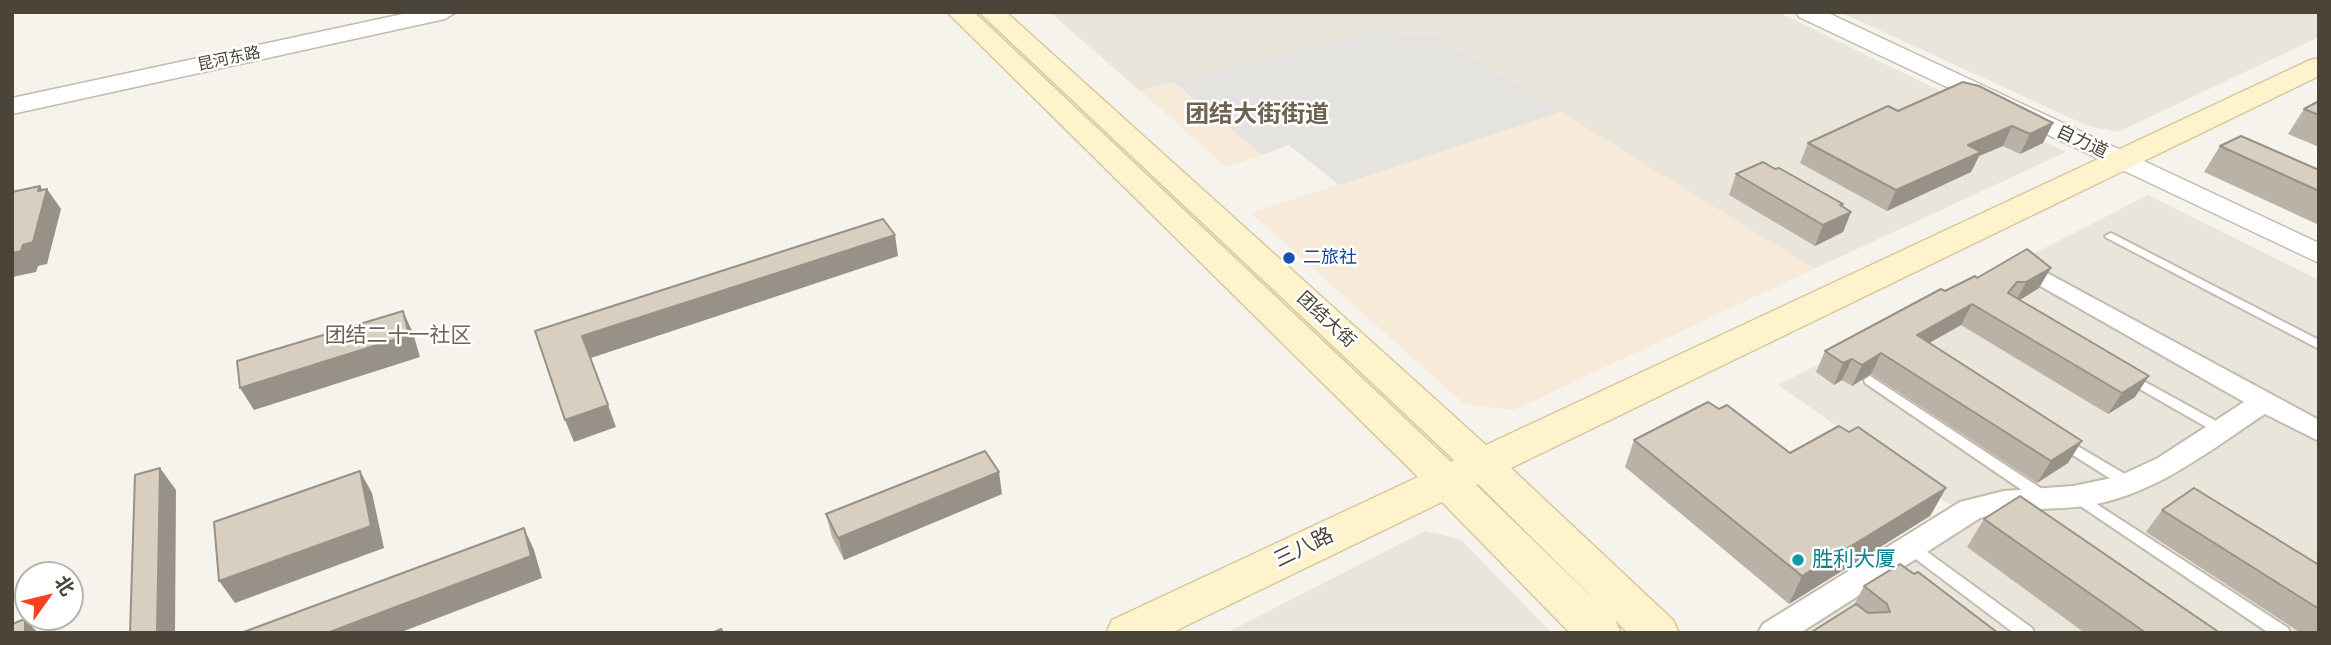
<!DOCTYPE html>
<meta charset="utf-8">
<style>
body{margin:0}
#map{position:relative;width:2331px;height:645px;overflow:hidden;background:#f6f3ec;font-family:"IBM Plex Sans","Noto Sans SC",sans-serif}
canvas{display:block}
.frame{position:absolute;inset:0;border:14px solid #4b4439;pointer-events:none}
.north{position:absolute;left:14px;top:561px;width:70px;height:70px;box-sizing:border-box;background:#fff;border:2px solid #b7b4b0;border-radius:50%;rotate:56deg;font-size:19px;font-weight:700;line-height:28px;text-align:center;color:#4b4439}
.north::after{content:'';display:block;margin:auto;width:24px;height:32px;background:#fc3f1d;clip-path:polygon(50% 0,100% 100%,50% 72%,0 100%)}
</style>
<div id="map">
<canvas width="2331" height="645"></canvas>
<div class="frame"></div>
<div class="north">北</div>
</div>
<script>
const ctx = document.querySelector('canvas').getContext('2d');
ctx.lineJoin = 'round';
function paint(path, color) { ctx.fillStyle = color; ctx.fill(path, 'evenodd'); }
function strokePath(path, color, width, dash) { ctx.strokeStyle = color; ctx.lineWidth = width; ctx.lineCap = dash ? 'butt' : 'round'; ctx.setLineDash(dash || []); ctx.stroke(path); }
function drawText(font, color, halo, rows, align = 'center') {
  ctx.font = font + ' "IBM Plex Sans","Noto Sans SC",sans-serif'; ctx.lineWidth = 5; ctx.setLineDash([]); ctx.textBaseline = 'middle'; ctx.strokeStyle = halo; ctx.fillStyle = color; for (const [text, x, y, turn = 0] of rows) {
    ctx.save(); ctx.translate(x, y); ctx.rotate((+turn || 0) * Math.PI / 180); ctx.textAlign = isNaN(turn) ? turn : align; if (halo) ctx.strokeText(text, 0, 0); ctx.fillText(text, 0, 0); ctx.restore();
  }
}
const residential = new Path2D(`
 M1050,12H1778L2066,152L1814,269L1432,33L1402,37L1390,28L1140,91Z
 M1840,12H2319V37L2118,132L2088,126Z
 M2148,195L2319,280V633H1759L1956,509L1778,385Z
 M1425,531L1460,539L1552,633H1226Z`);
const commercial = new Path2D(`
 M1174,82L1262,155L1226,167L1140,91Z
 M1561,112L1814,269L1514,410L1464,404L1251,213Z`);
const parking = new Path2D(`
 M1390,27L1402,37L1432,33L1561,112L1339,185L1289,145L1262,155L1174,82Z`);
const service = new Path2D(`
 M2111,233L2319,340V349L2107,238L2105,236Z
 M2129,373L2225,426L2227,429L2225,432H2215L2124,380L2123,377L2124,374Z
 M1870,376L2048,493L2050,497L2048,501L2043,502L2038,501L1865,383L1864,380Z
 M2062,437L2135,480L2137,484L2135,488H2125L2057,445L2055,442L2057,439Z
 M2078,492L2288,628L2290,633H2269L2073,501L2071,497L2073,493Z
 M1910,541L1915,543L2032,628L2034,633H2014L1905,551L1903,547L1905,543Z`);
const minor = new Path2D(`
 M2036,267L2319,420V441L2265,414C2210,450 2158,493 2091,505C2055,511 2016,506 1980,518L1800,633H1758L1763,624L1960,502L2004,491L2073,486L2117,477L2158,458L2244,402L2028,279L2024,274L2028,269Z`);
const tertiary = new Path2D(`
 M412,12H456L445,19L12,114V98Z
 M1796,12H1826L2319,243V263L1799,17Z`);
const secondary = new Path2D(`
 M947,12H974L1451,462L1454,460L979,12H1006L1486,445L2310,60L2319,58V76L1511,468L1673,620L1679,633H1628L1615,620L1621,633H1570L1442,502L1171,633H1106L1112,620L1418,477ZM1478,484L1605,610L1476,485Z`);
const wall = new Path2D(`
 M2319,101V147L2288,134L2304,109Z
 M1898,111L2053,123L2043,143L2020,154L2003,146L1979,156L1971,172L1887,211L1800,163L1808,143Z
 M2220,146L2319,170V225L2204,172Z
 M1736,174L1842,206L1851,212L1843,232L1815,246L1729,195Z
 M2027,249L2039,288L2020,300L2135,397L2108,414L1961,325L1929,343L2068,463L2037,483L1871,374L1852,386L1842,380L1834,385L1816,372L1825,351L1945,291L1977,278Z
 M1719,409L1790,453L1849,432L1946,488L1930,516L1789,604L1625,467L1634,440Z
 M1002,494L844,560L832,537L826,514Z
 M2162,510L2319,565V633H2301L2146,532Z
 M1984,519L2220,633H2085L1967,547Z
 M1864,586L1998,633H1810L1854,605Z`);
const shadedWall = new Path2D(`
 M2053,123L2043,143L2020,154L2030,134Z
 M2012,126L2003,146L1979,156L1971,172L1887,211L1896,190L1968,145Z
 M40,186L46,195L47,189L61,209L47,264L38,266L36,272L12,277V253Z
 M1843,204L1837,218L1851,212L1843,232L1815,246L1823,225L1840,205Z
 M895,235L898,256L591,358L616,427L574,442L565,420L582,336Z
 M2051,268L2039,288L2015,303L2026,282Z
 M1972,304L1961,325L1906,356L1917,335Z
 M403,311L413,333L420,357L254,410L240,388Z
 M1881,353L1871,374L1852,386L1862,365Z
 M1852,359L1842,380L1834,385L1843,363Z
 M2149,376L2135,397L2108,414L2122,393Z
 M2082,441L2068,463L2037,483L2051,461Z
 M160,468L176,490L175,633H157Z
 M360,471L372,493L384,548L235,603L219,581Z
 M999,472L1002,494L844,560L838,538Z
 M1946,488L1930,516L1789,604L1802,576Z
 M524,528L534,550L542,578L399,633H327Z
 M25,619L38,633H25Z`);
const building = new Path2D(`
 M1963,82L1979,86L2053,123L2030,134L2012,126L1968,145L1981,152L1896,190L1808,143L1888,106L1898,111Z
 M2319,101V115L2304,109Z
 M2241,136L2319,170V191L2220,146Z
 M1763,162L1775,169L1779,168L1843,204L1840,205L1851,212L1823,225L1736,174Z
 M40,186L38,191L47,189L33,242L23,245L21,251L12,253V192Z
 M883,219L895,235L582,336L608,405L565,420L535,331Z
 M2027,249L2051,268L2026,282H2017L2008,293L2149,376L2122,393L1972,304L1917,335L2082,441L2051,461L1881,353L1862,365L1852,359L1843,363L1825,351L1941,289L1945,291L1975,276L1977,278Z
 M403,311L409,335L240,388L237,361Z
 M1708,402L1719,409L1727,405L1790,453L1839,426L1849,432L1858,427L1946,488L1802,576L1634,440Z
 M985,451L999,472L838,538L826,514Z
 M160,468L157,633H130L135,475Z
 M360,471L371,526L219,581L214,522Z
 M2194,488L2319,565V609L2162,510Z
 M2020,496L2220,633H2146L1984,519Z
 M524,528L531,556L327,633H241Z
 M1900,564L1914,574L1918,572L1998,633H1810L1856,604L1868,613L1890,612L1887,604L1864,586Z
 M25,619V633H12V624Z
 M721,629L723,633H712Z`);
const markers = [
 [1289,258,7,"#1a4fb4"],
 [1798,560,7,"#0f9aa8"]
];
const farStreetnames = [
 ["昆河东路",229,59,-12]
];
const streetNames = [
 ["自力道",2082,142,25],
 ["团结大街",1326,320,43]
];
const transitNames = [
 ["二旅社",1303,258]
];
const quarterNames = [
 ["团结二十一社区",398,336]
];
const nearStreetnames = [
 ["三八路",1304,548,-26]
];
const nearCulturenames = [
 ["胜利大厦",1812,560]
];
const districtNames = [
 ["团结大街街道",1257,115]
];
paint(residential, '#eae5da');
paint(commercial, '#f7ead8');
paint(parking, '#e5e3e0');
strokePath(service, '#c2bbae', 4);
strokePath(minor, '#c2bbae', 4);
strokePath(tertiary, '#c2bbae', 3);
strokePath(secondary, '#d6c79b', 3);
paint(service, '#fff');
paint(minor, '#fff');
paint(tertiary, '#fff');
paint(secondary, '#fff3cd');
paint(wall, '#bab2a6');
paint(shadedWall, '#979187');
paint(building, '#d8cfc1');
strokePath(building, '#979187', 2);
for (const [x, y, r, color] of markers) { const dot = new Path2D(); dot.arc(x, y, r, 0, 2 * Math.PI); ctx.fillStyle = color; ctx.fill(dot); strokePath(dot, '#fff', 2.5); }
drawText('16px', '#4b4439', '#fff', farStreetnames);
drawText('18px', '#4b4439', '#fff', streetNames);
drawText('18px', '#164399', '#fff', transitNames, 'left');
drawText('21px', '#6e6250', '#fff', quarterNames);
drawText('21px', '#4b4439', '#fff', nearStreetnames);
drawText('21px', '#0d838f', '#fff', nearCulturenames, 'left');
drawText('bold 24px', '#6e6250', '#fff', districtNames);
</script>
